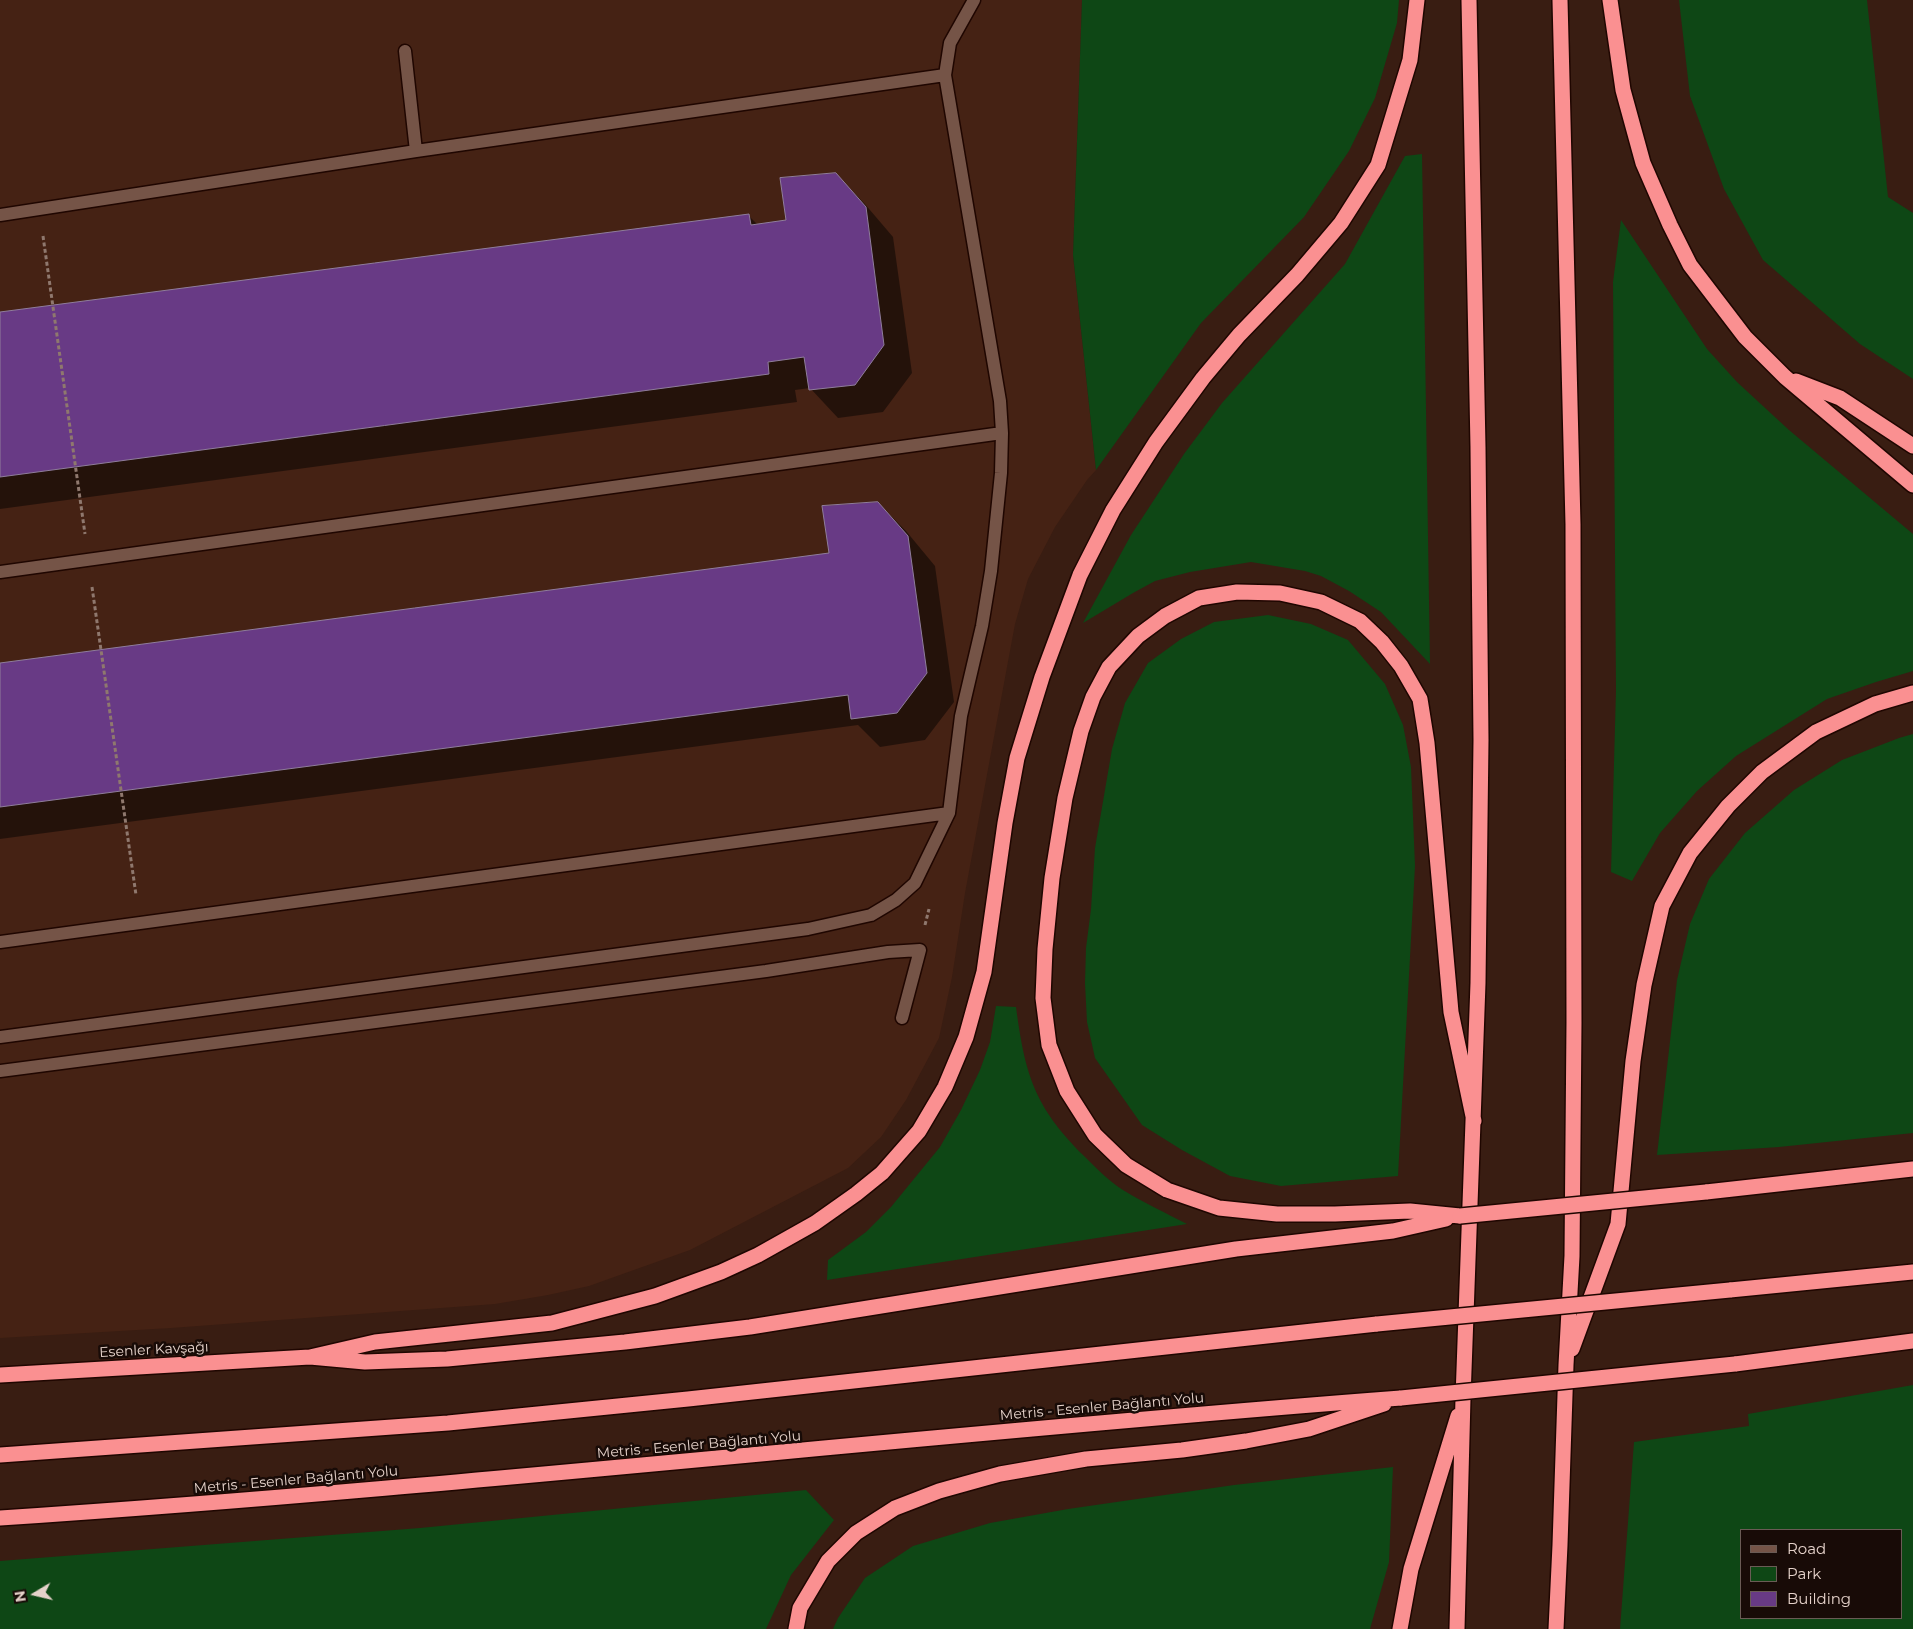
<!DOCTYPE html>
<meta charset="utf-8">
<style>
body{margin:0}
#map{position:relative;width:1913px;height:1629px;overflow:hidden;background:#391d12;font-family:Montserrat,sans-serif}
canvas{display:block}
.legend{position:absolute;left:1740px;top:1529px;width:162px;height:90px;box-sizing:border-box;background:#180b07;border:1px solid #6a5b55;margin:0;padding:6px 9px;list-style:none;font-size:15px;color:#e5d2ca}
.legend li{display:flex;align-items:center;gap:10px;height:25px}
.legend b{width:25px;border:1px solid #6a5b55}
.north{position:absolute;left:10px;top:1569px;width:50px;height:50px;-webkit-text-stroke:4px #180b07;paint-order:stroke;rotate:261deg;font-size:14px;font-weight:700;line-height:20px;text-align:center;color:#e5d2ca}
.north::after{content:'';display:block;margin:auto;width:18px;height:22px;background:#e5d2ca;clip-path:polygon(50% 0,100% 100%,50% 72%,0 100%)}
</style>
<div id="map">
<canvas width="1913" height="1629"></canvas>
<ul class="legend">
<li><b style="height:6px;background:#755447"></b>Road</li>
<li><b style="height:14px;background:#0e4715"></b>Park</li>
<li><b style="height:14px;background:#683a85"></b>Building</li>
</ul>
<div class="north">N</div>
</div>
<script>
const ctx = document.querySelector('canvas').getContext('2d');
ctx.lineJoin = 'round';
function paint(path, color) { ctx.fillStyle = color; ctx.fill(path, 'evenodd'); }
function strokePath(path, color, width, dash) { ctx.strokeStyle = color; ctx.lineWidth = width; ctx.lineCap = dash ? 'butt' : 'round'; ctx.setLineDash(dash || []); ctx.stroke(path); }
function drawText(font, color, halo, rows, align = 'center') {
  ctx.font = font + ' Montserrat,sans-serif'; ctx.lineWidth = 5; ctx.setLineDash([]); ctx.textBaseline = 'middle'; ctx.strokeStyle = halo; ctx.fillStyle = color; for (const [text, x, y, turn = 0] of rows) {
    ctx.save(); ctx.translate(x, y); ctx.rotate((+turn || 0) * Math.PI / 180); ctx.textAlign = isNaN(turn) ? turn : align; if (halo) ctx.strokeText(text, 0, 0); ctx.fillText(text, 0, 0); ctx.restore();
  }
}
const built = new Path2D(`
 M0,0H1082L1073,255L1096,470L1087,480L1055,527L1028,579L1015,624L965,893L952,977L939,1038L906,1100L881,1137L848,1168L690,1250L589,1286L548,1295L495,1304L171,1328L0,1338Z`);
const green = new Path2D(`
 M1082,0H1399L1397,23L1375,98L1349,151L1304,217L1201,323L1096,470L1073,255Z
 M1679,0H1867L1888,197L1913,213V379L1860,344L1763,260L1724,189L1690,96Z
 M1422,154L1430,664L1381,612L1349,591L1321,576L1305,571L1251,562L1190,572L1155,581L1133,593L1083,623L1131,535L1184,454L1222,403L1345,264L1405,156Z
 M1621,220L1707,349L1737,382L1789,430L1913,534V671L1876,682L1827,699L1736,756L1697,791L1660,833L1632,881L1611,872L1616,690L1613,282Z
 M1268,615L1311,624L1348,640L1385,684L1403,725L1411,767L1415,866L1398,1176L1281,1186L1230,1176L1182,1150L1142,1125L1095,1058L1087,1022L1085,983L1086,948L1091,909L1095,848L1112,749L1125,703L1148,663L1181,639L1214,622Z
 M1913,734V1133L1779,1147L1657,1155L1677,980L1690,924L1709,879L1745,833L1794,790L1842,760L1899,738Z
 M996,1006L1016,1007C1025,1074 1034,1106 1083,1155C1095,1167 1109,1181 1123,1190C1144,1203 1166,1213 1187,1224L827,1280L828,1260L866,1232L891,1207L940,1147L961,1110L980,1070L990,1042Z
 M1913,1385V1629H1620L1634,1442L1749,1426L1748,1414ZM1742,1530H1902V1618H1742Z
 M1393,1467L1389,1562L1370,1629H833L838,1618L865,1578L913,1546L990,1523L1068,1509L1234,1485Z
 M806,1490L834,1520L791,1575L766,1629H0V1561L420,1528Z`);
const shadow = new Path2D(`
 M836,175L864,203L893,237L912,373L883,412L838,418L810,388L795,390L797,402L0,509V314L749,216L758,225L787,222Z
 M878,503L906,531L935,566L954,702L925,740L880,747L858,725L0,839V665L830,554Z`);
const building = new Path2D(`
 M836,173L866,207L884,345L855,385L809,390L804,357L768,362L769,374L0,477V312L749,214L751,225L786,220L780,178Z
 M878,502L908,536L927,673L897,713L851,719L848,695L0,807V663L829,553L822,506Z`);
const path = new Path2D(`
 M43,236L85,534
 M92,587L136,895
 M925,925L929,909`);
const minor = new Path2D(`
 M405,51L416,151
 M0,215L416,151L945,75
 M0,572L1002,433
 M0,942L949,813
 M0,1037L808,929L871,915L896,900L915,883L949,813L961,716L982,626L991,571L1001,473L1002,433L1000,401L945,75L950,43L974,0
 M0,1071L766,971L888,952L920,950L902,1018`);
const highway = new Path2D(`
 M1610,0L1623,90L1643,163L1670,225L1690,265L1745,337L1785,377L1913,485
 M1796,381L1840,398L1913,446
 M1706,1192L1913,1169
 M1460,1216L1410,1211L1335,1214H1277L1219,1208L1167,1190L1126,1165L1095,1135L1067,1091L1049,1045L1043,998L1045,949L1052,878L1065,798L1081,731L1093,697L1109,667L1138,636L1165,616L1199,598L1237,592L1280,593L1321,602L1360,621L1382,642L1401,666L1420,699L1427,743L1451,1012L1474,1121
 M1730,1290L1913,1272
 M1572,1349L1618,1224L1633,1061L1644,985L1662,906L1690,853L1728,806L1762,772L1816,732L1875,704L1913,693
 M310,1357L375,1342L552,1323L655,1296L721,1272L758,1255L815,1223L856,1194L882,1173L919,1131L945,1087L966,1037L984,972L1005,823L1017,758L1042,677L1080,575L1113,510L1156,442L1203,378L1239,335L1297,275L1341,223L1378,165L1410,60L1417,0
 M1735,1364L1913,1341
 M0,1375L310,1357L365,1362L447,1359L625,1342L750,1327L1236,1249L1393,1231L1446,1219
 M0,1455L448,1423L688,1399L1377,1324
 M0,1518C468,1487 934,1433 1401,1398
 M796,1629L800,1608L828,1561L856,1533L895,1508L939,1491L1000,1474L1086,1459L1182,1450L1246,1441L1309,1429L1384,1404
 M1400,1629L1411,1569L1458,1416
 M1457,1629L1463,1398L1478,983L1481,740L1478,447L1469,0
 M1556,1629L1560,1545L1566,1365L1572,1256L1574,1022L1573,524L1560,0`);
const highwayBridge = new Path2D(`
 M1460,1216L1706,1192
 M1377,1324L1730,1290
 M1401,1398L1735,1364`);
const streetNames = [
 ["Esenler Kavşağı",154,1350,-3],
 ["Metris - Esenler Bağlantı Yolu",1102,1407,-5],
 ["Metris - Esenler Bağlantı Yolu",699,1445,-5],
 ["Metris - Esenler Bağlantı Yolu",296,1480,-5]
];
paint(built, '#452214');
paint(green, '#0e4715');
paint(shadow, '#0007');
paint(building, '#683a85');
strokePath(building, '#8f7d9b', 1);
strokePath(minor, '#1f0600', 15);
strokePath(highway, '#1f0600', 18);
strokePath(path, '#8f786e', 3, [4, 2.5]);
strokePath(minor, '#755447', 12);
strokePath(highway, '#fa9091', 15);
strokePath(highwayBridge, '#1f0600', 18, []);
strokePath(highwayBridge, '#fa9091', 15);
drawText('14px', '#e5d2ca', '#180b07', streetNames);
</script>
